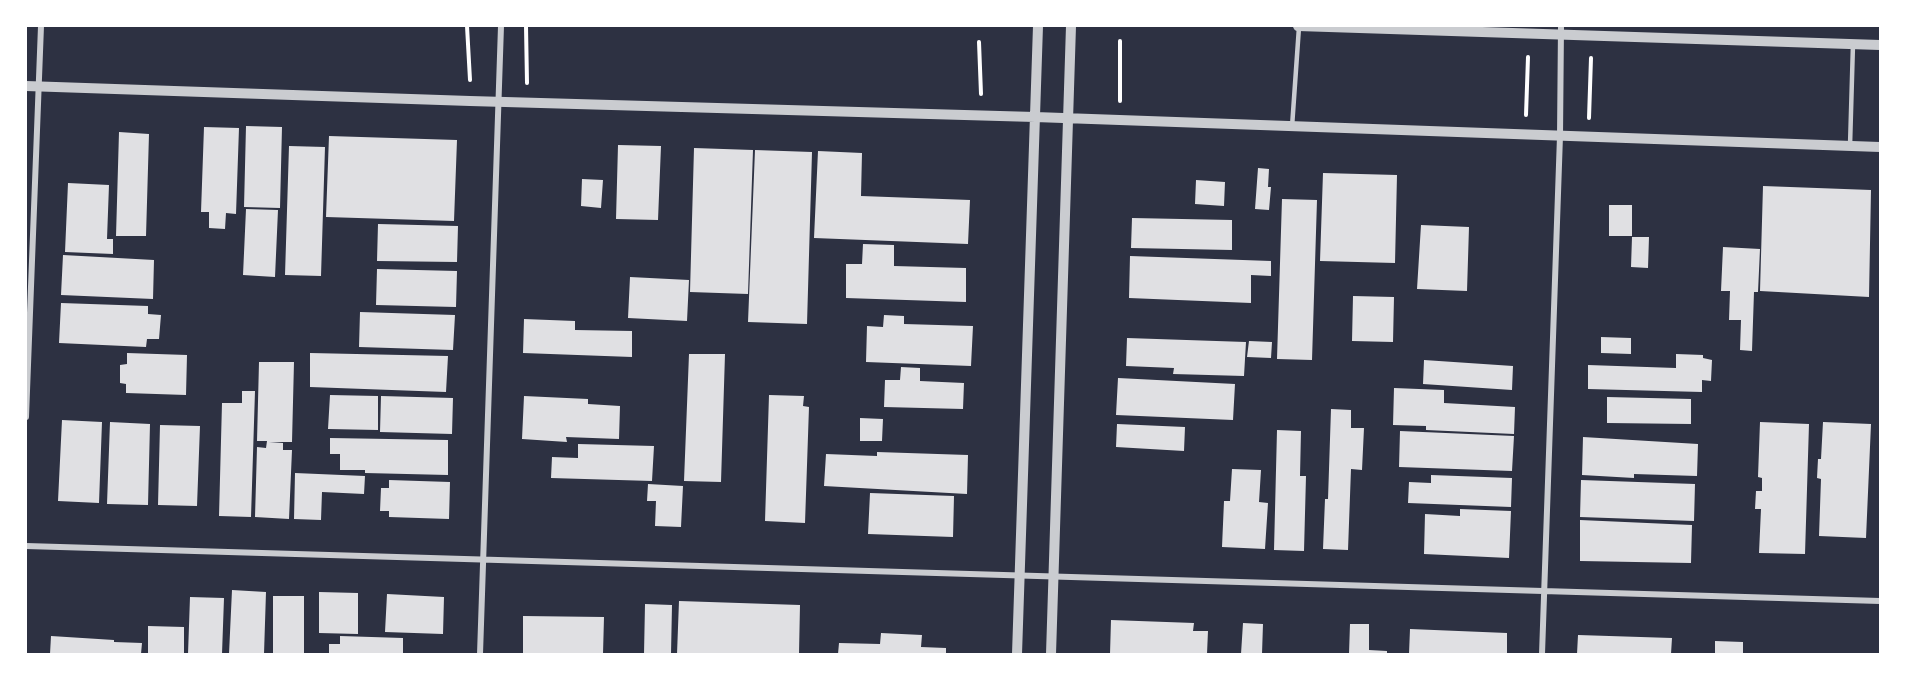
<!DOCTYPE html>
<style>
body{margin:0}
#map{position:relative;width:1906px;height:680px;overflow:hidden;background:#2d3142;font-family:"Open Sans",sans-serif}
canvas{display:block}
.frame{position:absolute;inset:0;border:27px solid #fff;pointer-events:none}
</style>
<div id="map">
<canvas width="1906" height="680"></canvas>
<div class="frame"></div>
</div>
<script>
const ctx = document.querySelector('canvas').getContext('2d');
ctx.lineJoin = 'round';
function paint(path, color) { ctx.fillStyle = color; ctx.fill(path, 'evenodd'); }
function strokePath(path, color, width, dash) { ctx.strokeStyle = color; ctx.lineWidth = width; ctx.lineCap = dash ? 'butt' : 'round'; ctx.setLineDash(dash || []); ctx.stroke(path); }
const building = new Path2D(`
 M246,126L282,127L280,208L244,207Z
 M204,127L239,128L236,214L226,213L225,229L209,228V212H201Z
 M119,132L149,134L146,236H116Z
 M329,136L457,140L454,221L326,217Z
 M618,145L661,146L658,220L616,219Z
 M289,146L325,147L321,276L285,275Z
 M694,148L753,150L748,294L690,292Z
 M755,150L812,152L807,324L748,322Z
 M818,151L862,153L861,196L970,200L968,244L814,238Z
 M1258,168L1269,169L1268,187H1271L1269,210L1255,209Z
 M1323,173L1397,175L1395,263L1320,261Z
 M582,179L603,180L601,208L581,206Z
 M1196,180L1225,182L1224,206L1195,204Z
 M68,183L109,185L107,239H113V254L65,252Z
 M1763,186L1871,190L1869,297L1760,291Z
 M1282,199L1317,200L1312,360L1277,359Z
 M1609,205H1632V236H1609Z
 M246,209L278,210L275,277L243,275Z
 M1132,218L1232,220V250L1131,248Z
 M378,224L458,226L457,262L377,261Z
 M1421,225L1469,227L1467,291L1417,289Z
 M1632,237H1649L1648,268L1631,267Z
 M863,244L894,245V266L966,268V302L846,298V264H862Z
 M1723,247L1760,249L1758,292H1754L1752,351L1740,350L1741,320H1729L1730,291H1721Z
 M63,255L154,260L153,299L61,295Z
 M1130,256L1271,261V276L1251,275V303L1129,298Z
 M377,269L457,271L456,307L376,305Z
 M630,277L689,280L687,321L628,318Z
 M1353,296L1394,297L1393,342L1352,341Z
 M61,303L148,306V314L161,315L159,339H147L146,347L59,343Z
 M360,312L455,315L453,350L359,347Z
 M884,315L904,316V324L973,326L971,366L866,362L867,326L883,327Z
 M524,319L575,321V330L632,331V357L523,353Z
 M1601,337L1631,338V354L1601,353Z
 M1127,338L1246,342L1244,376L1173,374L1174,368L1126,366Z
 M1249,341L1272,342L1271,358L1247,357Z
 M127,353L187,355L186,395L126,393V384L120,383V365L127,364Z
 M310,353L448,356L446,392L310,387Z
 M689,354H725L721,482L684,481Z
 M1676,354L1703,355V358L1712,360L1711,381L1702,380V392L1588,389V365L1676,368Z
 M1424,360L1513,366L1512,390L1423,384Z
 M259,362H294L292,442H269L283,443V450H292L289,519L255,517L257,447L266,448L267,441H257Z
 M901,367L920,368V381L964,383L963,409L884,407L885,380H900Z
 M1118,378L1235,384L1233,420L1116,415Z
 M1394,388L1444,390V403L1515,407L1514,434L1426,430V426L1393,425Z
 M242,391H255L251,517L219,516L222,403H242Z
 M330,395L378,396V430L328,429Z
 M769,395L804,396L803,406L809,407L805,523L765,521Z
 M381,396L453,398L452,434L380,432Z
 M524,396L588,399V404L620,406L619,439L566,437L567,442L522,439Z
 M1607,397L1691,399V424L1607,423Z
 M1331,409L1351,410V428H1364L1362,470L1351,469L1348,550L1323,549L1325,499H1328Z
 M860,418L883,419L882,441H860Z
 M62,420L102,422L99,503L58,501Z
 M110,422L150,424L148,505L107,504Z
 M1760,422L1809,424L1805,554L1759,553L1761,509H1755L1756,491H1762V478L1758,477Z
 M1823,422L1871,424L1866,538L1819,536L1821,479L1817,478L1818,459H1821Z
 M1117,424L1185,427L1184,451L1116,447Z
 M160,425L200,426L197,506L158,505Z
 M1277,430L1301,431L1300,476H1306L1304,551L1274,550Z
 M1400,431L1514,436L1512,471L1399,467Z
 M1583,437L1698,444L1697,476L1634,474V478L1582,475Z
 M330,438L448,440V475L365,473V470H340V454H330Z
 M578,444L654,446L652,481L551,478L552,457L578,458Z
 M877,452L968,455L967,494L824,486L826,454L877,456Z
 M1232,469L1261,470L1259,502L1268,503L1265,549L1222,547L1224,501H1230Z
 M295,473L365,476L364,494L322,492L321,520L294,519Z
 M1431,475L1512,478L1511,507L1408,503L1409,482L1431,483Z
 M389,480L450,482L449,519L389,517V511H380L381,488H389Z
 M1581,480L1695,484L1694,521L1580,517Z
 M648,484L683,486L681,527L655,526L656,501H647Z
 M870,493L954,496L953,537L868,534Z
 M1460,509L1511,511L1509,558L1424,554L1425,514L1460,516Z
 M1580,520L1692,525L1691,563L1580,561Z
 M232,590L266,592L264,654H229Z
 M319,592L358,593V634L319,633Z
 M387,594L444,597L443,634L385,632Z
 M273,596H304V654H273Z
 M190,597L224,598L222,654H188Z
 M679,601L800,605L799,654H677Z
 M645,604L672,605L671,654H644Z
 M523,616L604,617L603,654H523Z
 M1111,620L1194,623L1193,631H1208L1207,654H1110Z
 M1243,623L1263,624L1262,654H1241Z
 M1350,624H1369V650L1387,651V654H1349Z
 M148,626L184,627V654H148Z
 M1410,629L1507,633V654H1409Z
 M881,633L922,635L921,647L946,648V654H838L839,643L880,644Z
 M1578,635L1672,638L1671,654H1577Z
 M51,636L114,640V642L142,643L141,654H50Z
 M340,636L403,638V654H329V644H340Z
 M1715,641L1743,642V654H1715Z`);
const path = new Path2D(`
 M467,26L470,80
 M526,26L527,83
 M1120,41V101
 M979,42L981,94
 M1526,115L1528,57
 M1589,118L1591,58`);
const service = new Path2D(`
 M1292,127L1299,27
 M1850,146L1853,44`);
const minor = new Path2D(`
 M26,417L41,26
 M26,546L1880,601
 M480,654L501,26
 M1542,654L1560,136L1561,26`);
const tertiary = new Path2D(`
 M1298,26L1880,45
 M26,86L470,101L1035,117L1880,147
 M1017,654L1038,26
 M1051,654L1071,26`);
paint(building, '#e0e0e3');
strokePath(path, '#fff', 4);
strokePath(service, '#caccd0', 4.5);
strokePath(minor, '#caccd0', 6);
strokePath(tertiary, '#caccd0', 10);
</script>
